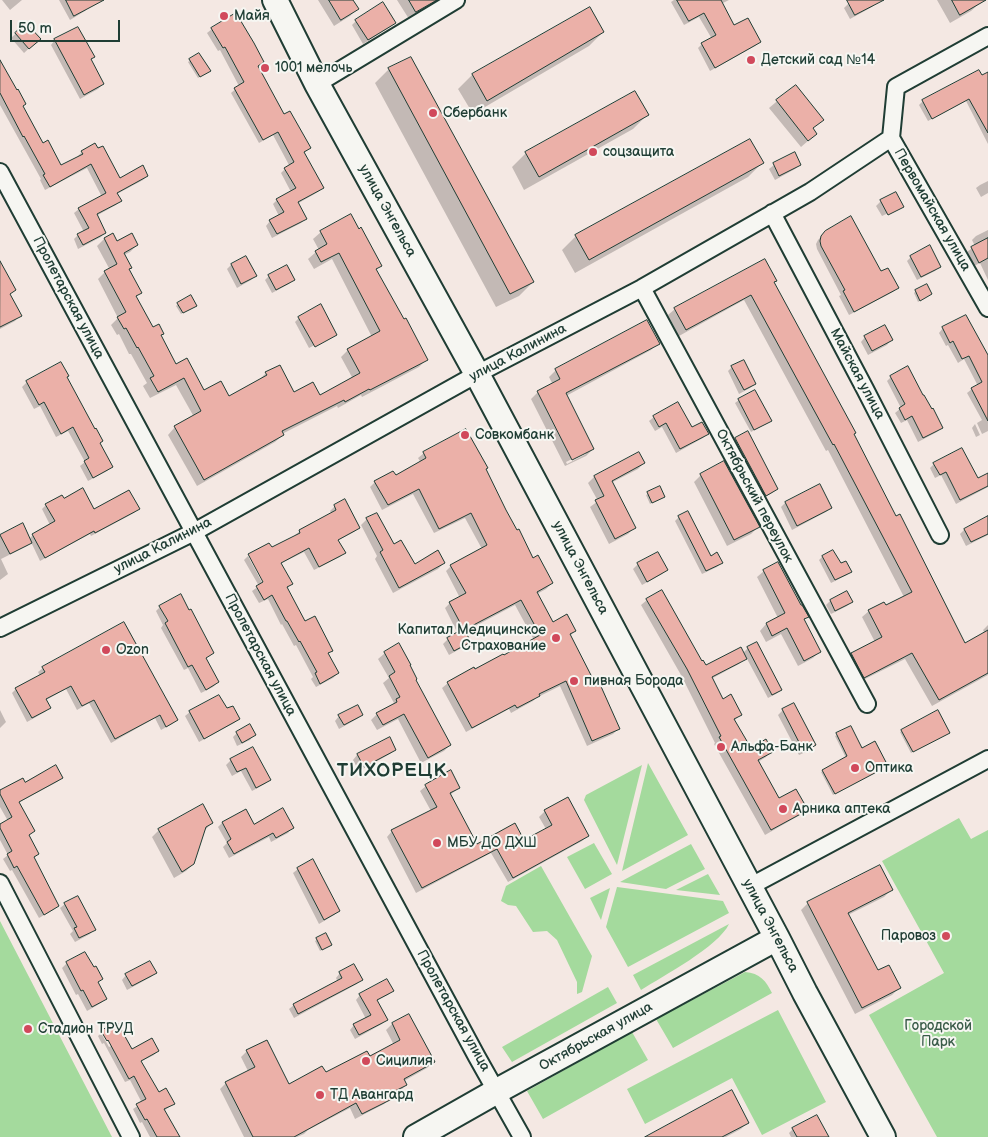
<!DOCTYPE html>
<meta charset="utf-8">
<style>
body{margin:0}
#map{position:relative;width:988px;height:1137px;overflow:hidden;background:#f4e8e3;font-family:"Balsamiq Sans",sans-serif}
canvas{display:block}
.scale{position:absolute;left:10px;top:20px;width:110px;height:22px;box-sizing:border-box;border:2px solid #1f3d34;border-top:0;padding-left:6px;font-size:15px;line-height:18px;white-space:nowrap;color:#1f3d34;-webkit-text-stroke:4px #f6f6f2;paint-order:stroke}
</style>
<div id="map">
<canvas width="988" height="1137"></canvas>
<div class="scale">50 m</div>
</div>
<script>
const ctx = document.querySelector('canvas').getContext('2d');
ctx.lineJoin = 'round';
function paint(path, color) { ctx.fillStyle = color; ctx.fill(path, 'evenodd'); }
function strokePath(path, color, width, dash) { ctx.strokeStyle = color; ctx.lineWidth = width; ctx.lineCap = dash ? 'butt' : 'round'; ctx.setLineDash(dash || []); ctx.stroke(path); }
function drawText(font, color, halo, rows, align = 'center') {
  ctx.font = font + ' "Balsamiq Sans",sans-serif'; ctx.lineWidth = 4; ctx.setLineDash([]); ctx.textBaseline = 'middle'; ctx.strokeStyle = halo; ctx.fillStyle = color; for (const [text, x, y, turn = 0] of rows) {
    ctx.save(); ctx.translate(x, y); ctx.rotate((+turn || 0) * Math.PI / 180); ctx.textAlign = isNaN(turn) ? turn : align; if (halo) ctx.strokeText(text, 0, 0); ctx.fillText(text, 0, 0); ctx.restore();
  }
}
const green = new Path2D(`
 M648,763L688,835L622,871Z
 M642,765L617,865L584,800L586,795Z
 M959,818L971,839L988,830V1137H937L869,1015L944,973L882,861Z
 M594,843L612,874L585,889L567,857Z
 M691,844L705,869L666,889L620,882Z
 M541,866L592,956L582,992L577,994V982L557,940L547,931L533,932L516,906L508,905L501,901L506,886Z
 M708,874L720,895L676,890Z
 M617,887L723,901L729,913L628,967L606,927Z
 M610,888L601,920L590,898Z
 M0,921L112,1137H0Z
 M729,924C718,947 663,976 641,990L633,975Z
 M745,972C760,973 766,981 772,993L673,1048L656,1019Z
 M608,987L617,1003L512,1062L502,1047Z
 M778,1010L826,1102L762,1135L732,1078L645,1124L627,1089Z
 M632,1032L648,1060L543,1119L527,1091Z`);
const shadow = new Path2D(`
 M2,0H22L10,10Z
 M59,0H85L89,7L85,11L70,20Z
 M318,0H352L357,9L350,16L334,26Z
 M397,0H428L430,3L423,10L409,19Z
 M674,0H729L721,4L733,27L760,42L755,46L710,71L698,48L702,44L712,39L699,17L684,25L671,2Z
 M855,0H875L876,3L872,7L850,19L844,8L849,3Z
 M937,0H980L981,2L971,11L950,23Z
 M356,21L395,23L390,27L363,44L352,25Z
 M26,24L39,39L24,53L11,38Z
 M212,29L263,62L257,67L283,116L310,148L304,153L322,188L318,192L297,204L305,219L301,223L272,238L266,226L270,221L279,216L273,204L277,200L291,192L281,173L289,165L273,135L259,143L231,93L239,86L220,50L218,51L207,33Z
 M603,32L589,46L473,114L458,89L472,75Z
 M55,40L90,60L103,84L98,89L80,99L51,45Z
 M199,54L207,72L198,78L188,62Z
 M0,63L43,144L61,167L78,158V156L82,152L119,179L147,176L143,180L117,194L120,201L116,205L96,216L105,232L101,237L78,249L74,239L78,235L84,232L74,213L79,209L102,197L87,168L45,190L40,180L41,179L0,105Z
 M389,69L533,282L519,296L496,307L375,83Z
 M988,73V144L966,101L928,121L919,105L923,101Z
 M795,86L822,120L812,129L816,134L801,147L769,108Z
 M635,93L647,115L633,129L524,190L512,167L526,153Z
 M794,154L800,165L795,169L775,180L769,169L774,165Z
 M762,163L748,177L575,273L562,250L576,236Z
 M988,181V193L981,197L976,188L980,185Z
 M881,201L902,206L899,210V208L882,216L876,206Z
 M988,230V280L980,263L974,266L967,252L975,246L972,240L976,236Z
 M826,231L881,273L897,288L893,292L849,315L839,296L841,295L817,249L816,244L818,240Z
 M321,232L380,266L375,271L427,359L419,367L362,397L361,395L338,408L337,406L282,434L283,435L275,442L197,486L168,435L175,427L194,417L176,385L150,398L143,386L147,383L131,354H129L119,334L117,335L111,325L118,318L98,279L105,272L110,270L97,246L104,239L112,235L117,243L137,245L130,252L124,255L128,270L140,293L136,297L152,328L163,334L160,336L175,365L204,391L229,398L259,380L266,373L294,394L320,396L353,379L341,357L348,350L372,337L332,259L314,269L308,259L316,252L319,250L313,239Z
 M911,257L940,266L935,271L917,280L907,261Z
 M245,258L255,276L251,280L237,288L227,269L231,265Z
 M0,264L14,290L9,295L20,315L15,321L0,329Z
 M269,276L293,280L289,284L272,293L265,280Z
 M775,281L773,283L896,518L965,645L985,634L983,630L988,625V675L932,706L905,659L857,683L845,661L852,655L875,642L862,617L869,611L885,607L904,597L828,450L826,451L744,300L679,336L668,315L675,309Z
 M916,291L931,294L918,302L914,293Z
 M178,304L193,307L181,314L176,306Z
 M299,318L335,335L332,338V336L309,348L295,322Z
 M943,328L988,358V431L982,434L977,423L982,420L967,393L972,389L978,386L964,359L958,363L948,345L946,346L939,333Z
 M865,337L891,340L887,345L868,355L861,342Z
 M658,343L651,350L566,396L593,449L586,456L565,466L531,399L538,392L553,385L549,377L556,370ZM586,452V454L567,464L566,462Z
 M61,364L66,377L112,467L107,471L88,481L80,466L85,462L68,431L56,437L40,406L34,409L22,387L27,382Z
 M732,367L755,384L750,388L739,394L728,371Z
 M891,377L941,428L937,432L918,442L907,420L901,423L895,413L901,408L887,381Z
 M739,400L770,421L766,424L751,432L735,403Z
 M654,417L707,434L703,438L676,453L662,427L655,431L649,421Z
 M975,424L980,435L976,437L972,428Z
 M736,439L777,489L772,493L761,499L732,443Z
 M424,453L484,469L505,511L533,559L552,583L546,589L537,594L553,623L575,631L570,636L618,729L613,734L587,746L560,686L536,698L533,701L511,713L509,709L466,732L442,688L448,683L503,657L534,640L515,605L464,632L469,642L465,646L449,655L443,644L448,639L458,634L445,608L450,603L460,598L446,571L451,566L482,549L465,518L434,533L413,494L382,510L370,487L375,482L395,476L421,463L418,458Z
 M638,453L644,463L638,469L611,483L634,528L628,534L609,544L590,507L598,501L588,483L594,477Z
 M934,464L978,480L988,475V487L956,504L941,475L935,478L930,468Z
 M701,475L758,527L751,534L727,546L694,482Z
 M819,486L831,508L826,512L792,530L781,507L785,503Z
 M659,488L662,498L650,504L646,495Z
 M64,500L93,511L138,509L134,513L91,536L90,534L40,561L31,542L27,546L1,559L8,574L0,580V535L22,525L29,539L33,535L50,525L42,509L46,505Z
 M335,506L359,528L354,532L337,541L344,553L340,557L314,570L304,552L280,564L291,584L287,589L305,623L332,650L327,655L338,673L333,678L316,687L311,679L313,677L296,645L294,646L282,624L281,625L268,599L259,603L252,591L259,586L244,560L248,556L265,588L271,549L296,536L295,535L300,531L332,514L330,511Z
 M376,514L393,546L414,565L444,563L438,569L393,593L375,559L377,556L361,525L367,519Z
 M679,517L710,557L721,563L717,567L702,574L675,521Z
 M988,518V535L966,546L960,534L964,530Z
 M657,553L666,570L662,574L642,585L633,569L638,564Z
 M822,557L840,565L850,571L847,575L831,583L819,560Z
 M764,571L807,617L803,621L819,652L813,658L798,666L781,634L766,642L760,631L766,624L778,618L757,577Z
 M846,592L851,602L847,606L831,614L826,605L830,601Z
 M647,600L705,667L743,653L748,648L781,690L776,694L768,698L746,657L739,664L711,679L722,700L741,714L734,721L750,750L771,751L766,757L758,762L779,799L806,809L800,815L765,835L714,744L715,743L681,675L641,605Z
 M160,607L212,653L205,659L218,682L213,687L201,693L188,668L184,670L161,628L163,625L156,611Z
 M385,653L415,680L450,745L444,751L421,763L398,719L377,730L371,720L377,714L390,707L394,703L383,683L389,678L378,659Z
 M43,668L176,720L172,724L161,730L155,718L111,743L89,703L77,710L66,689L46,700L50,707L45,712L27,722L12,693L16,689L40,676L38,672Z
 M0,710L6,722L0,728Z
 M226,710L239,719L234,723L199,742L185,716L190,712Z
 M783,710L815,745L810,750L799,755L778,715Z
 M362,715L357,719L339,729L335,721L339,716Z
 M850,728L862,750L887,766L833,795L821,772L846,758L835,736Z
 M902,731L947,734L911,753L900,732Z
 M237,733L254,735L250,740L237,746L233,737Z
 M389,739L395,750L390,754L359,771L353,760L357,755Z
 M231,760L269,780L265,784L252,791L241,771L232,776L226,765Z
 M62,778L57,782L18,803L34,831L29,835L38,854L33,859L58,906L53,910L39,918L12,870L10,871L3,859L8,855L0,840V825L8,821L0,807V792L24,784Z
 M426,786L459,788L450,795L477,846L524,842L546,829L539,817L545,811L567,799L588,836L582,841L508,882L491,853L416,893L387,837L392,831L431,811L420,791Z
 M246,810L254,825L292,828L288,833L271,842L269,837L229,858L223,847L227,843L218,827L222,823Z
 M212,823L205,830L193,864L186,871L174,878L152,837L159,830Z
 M298,869L339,911L334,915L319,924L293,873Z
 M891,890L884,897L848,915L877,972L899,988L892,995L855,1014L801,910L808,903Z
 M65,904L94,929L90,934L75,942L70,934L73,931L60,908Z
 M325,934L329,946L320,951L315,941Z
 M85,954L102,979L97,983L106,999L101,1003L87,1011L78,994L76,995L62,968L67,963Z
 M155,973L151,977L127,990L122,980L126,975Z
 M340,973L361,979L357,984L294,1018L289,1009L294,1005L338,982L336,978Z
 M392,991L388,995L376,1001L386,1020L382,1024L355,1039L350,1030L354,1025L366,1019L356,1000L360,995Z
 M409,1016L433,1062L427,1068L404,1081L406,1085L400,1091L389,1096L390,1098L384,1104L355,1119L350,1108L308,1130L304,1134L297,1137H244L220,1089L226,1083L248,1071L241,1057L247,1051L289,1086L325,1074L369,1058L394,1045L386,1030L392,1024Z
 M103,1031L131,1051H158L154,1055L140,1062L158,1094L173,1104L164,1111L176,1137H150L142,1122L140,1123L133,1109L142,1103L130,1080L125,1082L104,1043L102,1044L98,1036L101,1033L109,1047L111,1046Z
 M748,1122L741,1129L726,1137H647Z
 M793,1129L825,1137H791L789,1133Z`);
const building = new Path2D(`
 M66,0H104L74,16Z
 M329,0H353L359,9L341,20Z
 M409,0H437L416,12Z
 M677,0H721L734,25L748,18L761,42L715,68L701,43L716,35L704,13L689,21Z
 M847,0H884L855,15Z
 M952,0H986L960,15Z
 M383,2L396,23L368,40L355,20Z
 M590,7L604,32L487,101L472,74Z
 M236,13L254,43L264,62L258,66L284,114L290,111L311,148L304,152L324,188L298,202L307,219L277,234L269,220L284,212L276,199L296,188L284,168L294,162L278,132L263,140L234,88L244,82L225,47L223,48L211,28Z
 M26,23L41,39L29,49L15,33Z
 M78,27L95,57L91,59L104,84L84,95L54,39Z
 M199,53L211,71L200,77L189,59Z
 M411,57L534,282L510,294L388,68Z
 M0,60L17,90L18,89L26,104L23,106L43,143L48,140L61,165L83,154L81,151L95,143L98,148L103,146L120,178L143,165L148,176L117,193L122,201L97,214L106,233L83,245L77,234L89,228L78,208L106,193L91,164L50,187L43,175L45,174L24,136L23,137L0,93Z
 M979,70L982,75L988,72V133L969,99L932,119L922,100Z
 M796,85L824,120L813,128L817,134L808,141L776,100Z
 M635,91L649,115L539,177L525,152Z
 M750,139L764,163L589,260L575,235Z
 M795,152L801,165L779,176L773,163Z
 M896,192L904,207L888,215L880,200Z
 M351,214L359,229L361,227L382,266L376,269L404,319L406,318L428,360L370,390L369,389L345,402L344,400L282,431L284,435L204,480L174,426L201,411L184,378L158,392L150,378L154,376L138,347L137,348L126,328L124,329L117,317L126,312L104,271L117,264L104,238L113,233L117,241L132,233L138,245L124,253L132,268L129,269L142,293L136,296L153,327L159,324L164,334L161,335L176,364L187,358L204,390L221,381L229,396L267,375L265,372L280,365L294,392L313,382L320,395L360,373L347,349L380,331L339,253L321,262L315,251L327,244L320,231Z
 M851,216L881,271L888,268L899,288L854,312L843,291L845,290L821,246L820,241L821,236L825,231Z
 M988,238V258L979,263L971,247Z
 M930,245L941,267L921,277L910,256Z
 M246,256L257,276L241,284L231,264Z
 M765,259L777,281L774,282L856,433L854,434L896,516L900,514L965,643L988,630V673L939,700L912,653L864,678L851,653L882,637L868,610L884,602L886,605L912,592L834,444L833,445L751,295L686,330L674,308Z
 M0,261L16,290L10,294L22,316L0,327Z
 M287,265L295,280L276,290L268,275Z
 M927,284L932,294L920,301L915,290Z
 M191,295L197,306L183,313L177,303Z
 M321,304L337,335L315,347L298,317Z
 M966,315L988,355V421L971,388L982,382L969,356L962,359L953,341L950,343L942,327Z
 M647,320L660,344L566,393L594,449L572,460L537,391L560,379L555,369Z
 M885,325L893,340L872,351L864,336Z
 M744,360L756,384L744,390L731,366Z
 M61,362L69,376L67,377L95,429L96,428L103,441L100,443L113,467L93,478L84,461L89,458L73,427L61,434L44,402L39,405L26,381Z
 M908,366L923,395H924L932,409L933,408L943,428L923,438L912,416L905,420L899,408L905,404L890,376Z
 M755,390L772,421L754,430L738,399Z
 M678,402L692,427L702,422L709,434L680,449L666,423L659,427L653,416Z
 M466,429L488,468L486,469L506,510L517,530L519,529L533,558L538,555L553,583L537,592L553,622L567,614L576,631L570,634L595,683L599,682L620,729L592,741L566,681L539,694L540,696L517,708L515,705L472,728L447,682L474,667L475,669L503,654L504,655L540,635L521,600L464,630L449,602L466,593L450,565L487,545L471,513L439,529L419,489L388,505L374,481L393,471L396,475L426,458L423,452Z
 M748,431L778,489L766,496L735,438Z
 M962,448L978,478L988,473V486L960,500L946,472L940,475L933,463Z
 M639,452L645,463L612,481L636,528L615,539L595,500L604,496L594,476Z
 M724,461L760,527L734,540L700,474Z
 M820,484L832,508L797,526L785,502Z
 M660,486L665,497L652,503L647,492Z
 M83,488L94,509L129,490L140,509L95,533L94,531L45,558L32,534L55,521L45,504L62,495L64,498Z
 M345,499L360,528L338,540L346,553L319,567L309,548L281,563L293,584L287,587L305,621L315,616L333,651L328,653L339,673L320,684L315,673L317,672L300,641L299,642L287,621H286L272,595L264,600L256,586L263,582L248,554L269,543L272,547L300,533L299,530L336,510L334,505Z
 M688,511L711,556L717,552L723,563L706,571L678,516Z
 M377,513L394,544L401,540L415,564L438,550L445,563L399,588L380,552L383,550L366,518Z
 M988,516V534L971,542L964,529Z
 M23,523L32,543L10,554L0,535Z
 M833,550L841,563L846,561L852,572L835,580L822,556Z
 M658,552L668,570L647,582L637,563Z
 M778,562L801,605H802L809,617L804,619L821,652L804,661L787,628L772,636L766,623L785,613L763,570Z
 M662,590L702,661L703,660L706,665L741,647L747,659L712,677L723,699L731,694L742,715L734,719L751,748L766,739L773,752L758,760L779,798L796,789L808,810L771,830L719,737L721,736L687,669L646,599Z
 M847,591L853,602L835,611L830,600Z
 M181,594L189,610L191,609L214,653L206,658L219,682L206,690L192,665L188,667L165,623L168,621L159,606Z
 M124,622L178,720L166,727L160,715L115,739L94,700L82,706L71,686L46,699L51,708L32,718L15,688L45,672L42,667Z
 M464,629L471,642L454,651L447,638Z
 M757,642L782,690L772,695L747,647Z
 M399,643L411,665H410L417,679L416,680L451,745L428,758L404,714L383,725L376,713L397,702L396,699L400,697L389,676L395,672L384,652Z
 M219,695L227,708L233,706L240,719L204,739L189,711Z
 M794,703L816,745L804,752L782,709Z
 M358,705L363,715L344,725L338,715Z
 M938,710L950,733L913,752L901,730Z
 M250,724L256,735L242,743L236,732Z
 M851,726L862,748L875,741L888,766L835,794L822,770L847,756L836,733Z
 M390,737L396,750L364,767L357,754Z
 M253,747L271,780L256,788L246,768L237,772L230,759Z
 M56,765L63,778L19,802L35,831L29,835L39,854L34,857L59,906L44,915L17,866L14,868L7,854L12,851L0,828V824L12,817L0,794V790L23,778L25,782Z
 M451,770L460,788L450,793L477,844L515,823L524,840L552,825L544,810L568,797L589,836L513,878L497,849L422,888L391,830L437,807L425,785Z
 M203,804L213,823L206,827L194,864L182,872L158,829Z
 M283,808L294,828L276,838L273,833L234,854L227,842L231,839L222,822L246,809L254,824Z
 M313,859L340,911L324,920L297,868Z
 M880,865L893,890L848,913L878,970L889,965L901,988L862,1008L807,902Z
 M78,896L96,930L79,938L74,928L77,927L64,903Z
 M326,933L332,945L322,950L316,938Z
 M85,952L94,967L96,966L103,979L98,982L107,999L92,1007L83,990L81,991L66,962Z
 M150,961L157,973L132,986L125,974Z
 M354,964L363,980L298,1014L293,1004L342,978L339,972Z
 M387,979L394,991L377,1000L388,1020L359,1035L353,1024L371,1015L359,994Z
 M409,1014L435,1062L404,1079L407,1085L389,1094L392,1099L362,1114L356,1103L294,1137H253L225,1082L255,1067L246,1050L267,1040L289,1084L322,1066L326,1072L367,1051L370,1056L400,1040L392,1023Z
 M117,1022L132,1049L152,1038L159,1051L141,1061L159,1092L166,1088L175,1104L164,1109L180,1137H157L147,1119L145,1120L136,1104L146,1099L134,1076L129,1079L108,1040L107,1041L101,1031Z
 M732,1090L749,1123L722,1137H645Z
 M817,1115L829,1137H797L792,1128Z`);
const street = new Path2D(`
 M317,84L456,0
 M891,138L988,308
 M0,172L477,1057L522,1137
 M772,213L865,389L940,535
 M642,288L867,704
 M0,628L194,532L477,374L642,288L810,192L891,138L896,87L988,36
 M0,883L131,1137
 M749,887L988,759`);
const secondary = new Path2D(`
 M275,0L317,84L477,374L777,938L805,993L883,1137
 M416,1137L497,1091L777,938`);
const markers = [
 [224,16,5,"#d1495b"],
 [751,60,5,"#d1495b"],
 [265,68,5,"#d1495b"],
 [433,113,5,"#d1495b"],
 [593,152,5,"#d1495b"],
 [465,435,5,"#d1495b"],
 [556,638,5,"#d1495b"],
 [106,650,5,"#d1495b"],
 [574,681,5,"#d1495b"],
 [721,747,5,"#d1495b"],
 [855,768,5,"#d1495b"],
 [783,809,5,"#d1495b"],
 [437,843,5,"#d1495b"],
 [946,936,5,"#d1495b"],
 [28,1029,5,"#d1495b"],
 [366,1061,5,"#d1495b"],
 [320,1095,5,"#d1495b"]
];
const poiNames = [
 ["Майя",234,16],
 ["Детский сад №14",761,60],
 ["1001 мелочь",275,68],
 ["Сбербанк",443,113],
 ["соцзащита",603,152],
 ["Совкомбанк",475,435],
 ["Капитал Медицинское",546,630,"right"],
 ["Страхование",546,646,"right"],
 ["Ozon",116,650],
 ["пивная Борода",584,681],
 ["Альфа-Банк",731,747],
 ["Оптика",865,768],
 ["Арника аптека",793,809],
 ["МБУ ДО ДХШ",447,843],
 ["Паровоз",936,936,"right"],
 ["Стадион ТРУД",38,1029],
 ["Сицилия",376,1061],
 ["ТД Авангард",330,1095]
];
const streetNames = [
 ["Первомайская улица",932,210,60],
 ["улица Энгельса",387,211,61],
 ["Пролетарская улица",68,298,62],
 ["улица Калинина",518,353,-28],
 ["Майская улица",857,374,62],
 ["Октябрьский переулок",754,496,62],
 ["улица Калинина",163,546,-27],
 ["улица Энгельса",580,568,62],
 ["Пролетарская улица",260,655,62],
 ["улица Энгельса",770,926,62],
 ["Пролетарская улица",453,1011,61],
 ["Октябрьская улица",596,1037,-29]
];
const parkNames = [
 ["Городской",938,1026],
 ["Парк",938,1042]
];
const districtNames = [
 ["ТИХОРЕЦК",392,771]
];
paint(green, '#a4da9d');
paint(shadow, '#0003');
paint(building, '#ebb0a8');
strokePath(building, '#1f3d34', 1);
strokePath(street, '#1f3d34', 20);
strokePath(secondary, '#1f3d34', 28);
strokePath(street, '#f6f6f2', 16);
strokePath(secondary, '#f6f6f2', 24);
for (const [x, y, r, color] of markers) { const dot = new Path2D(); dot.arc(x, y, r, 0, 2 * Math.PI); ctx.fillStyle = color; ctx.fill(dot); strokePath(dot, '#f6f6f2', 2); }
drawText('14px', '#1f3d34', '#f6f6f2', poiNames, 'left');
drawText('14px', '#1f3d34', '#f6f6f2', streetNames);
drawText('14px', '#3a5c49', '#f6f6f2', parkNames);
ctx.letterSpacing = '1px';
drawText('bold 19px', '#1f3d34', '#f6f6f2', districtNames);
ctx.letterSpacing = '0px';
</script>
